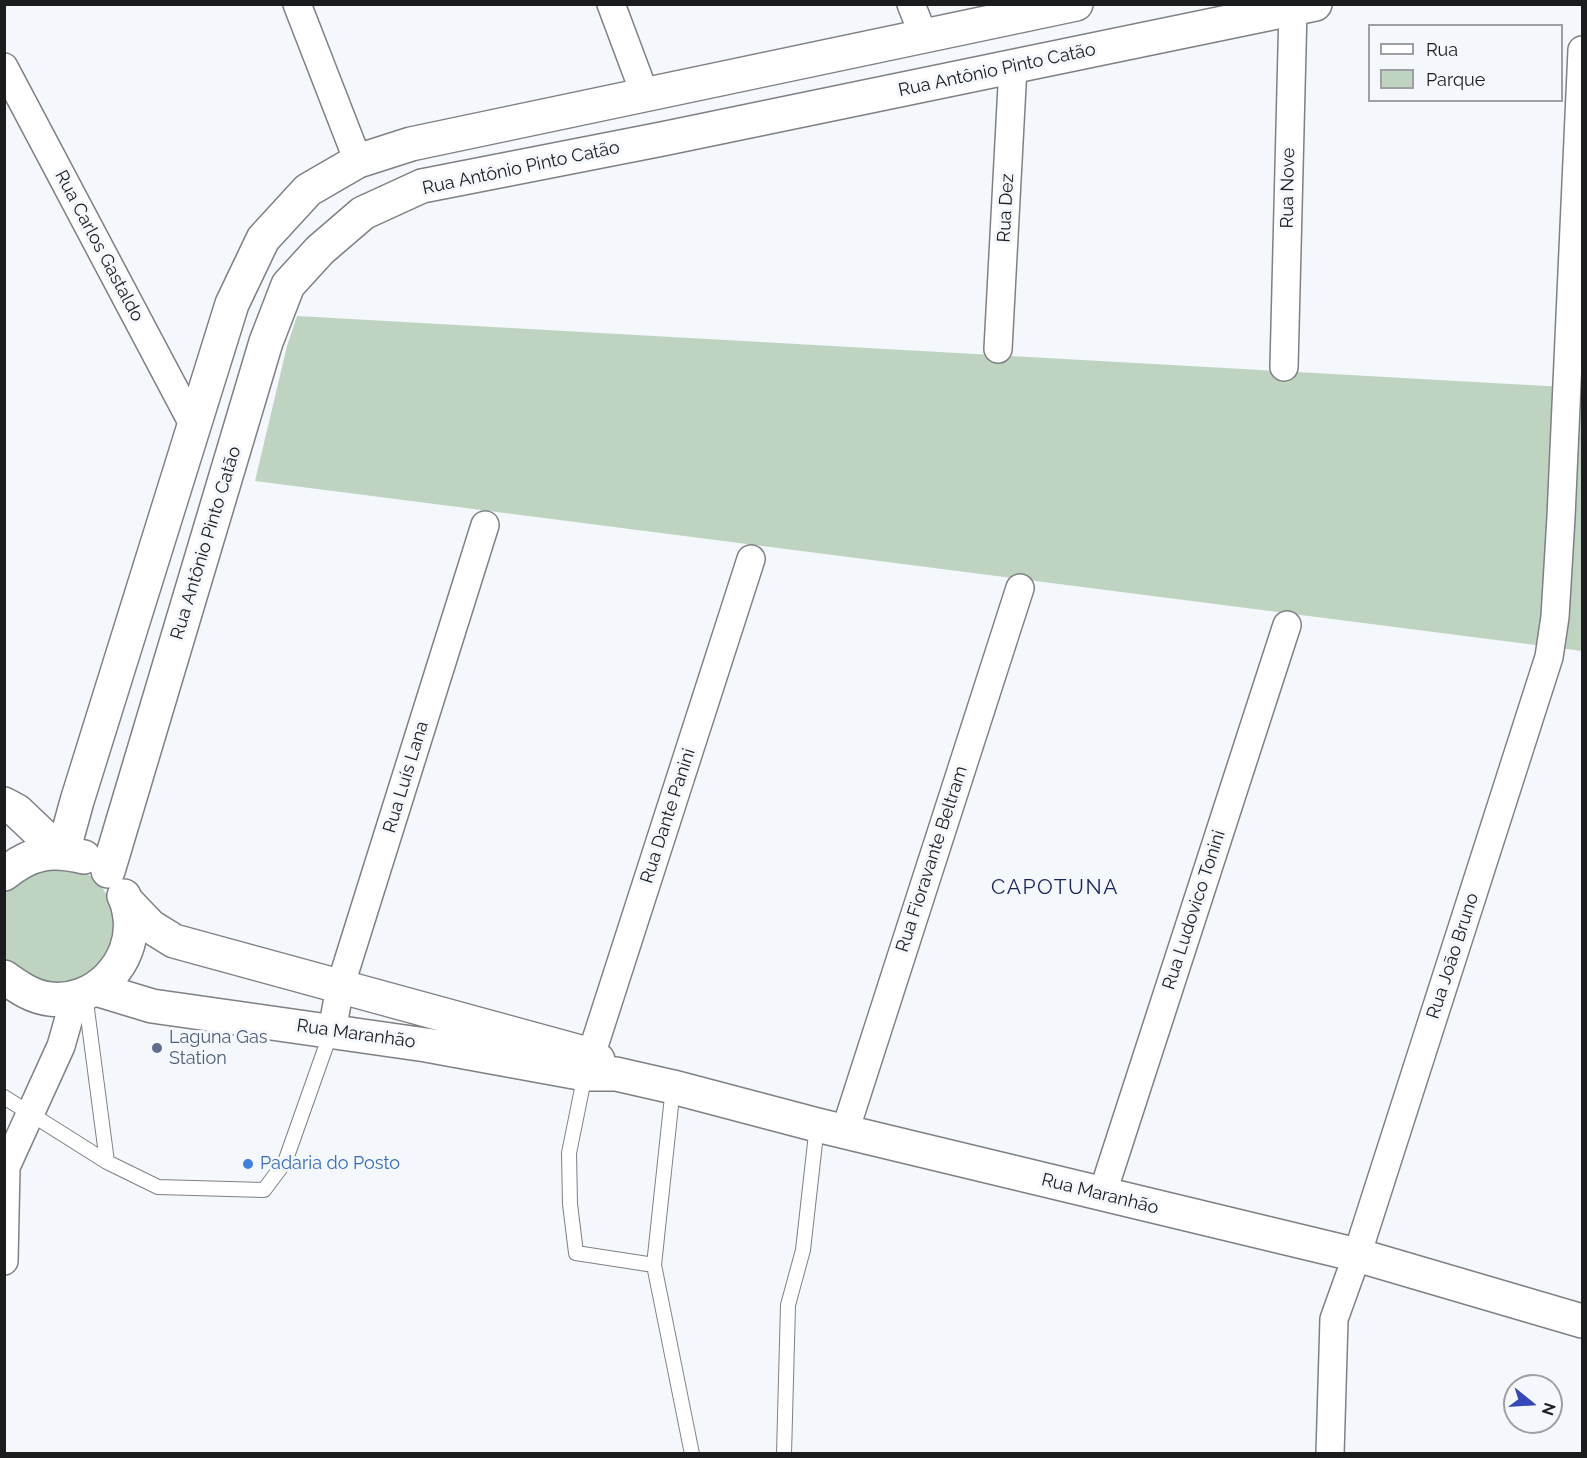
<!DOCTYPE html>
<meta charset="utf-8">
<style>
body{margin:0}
#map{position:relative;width:1587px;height:1458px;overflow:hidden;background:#f4f7fb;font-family:Raleway,sans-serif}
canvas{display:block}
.frame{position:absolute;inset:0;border:6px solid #1a1c1d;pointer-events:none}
.legend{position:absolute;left:1368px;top:24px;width:195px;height:78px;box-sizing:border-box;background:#f4f7fb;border:2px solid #9d9fa2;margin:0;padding:8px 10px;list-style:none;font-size:18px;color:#1a1c1d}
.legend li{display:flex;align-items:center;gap:12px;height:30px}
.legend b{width:30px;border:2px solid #9d9fa2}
.north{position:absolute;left:1503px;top:1374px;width:60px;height:60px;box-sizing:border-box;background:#f4f7fb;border:2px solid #9d9fa2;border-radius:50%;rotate:108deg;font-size:16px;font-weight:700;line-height:24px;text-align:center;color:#1a1c1d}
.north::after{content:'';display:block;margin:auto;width:21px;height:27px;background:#3548ba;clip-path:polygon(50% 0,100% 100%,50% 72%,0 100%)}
</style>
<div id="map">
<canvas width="1587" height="1458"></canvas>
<div class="frame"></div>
<ul class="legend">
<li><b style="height:8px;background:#fff"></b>Rua</li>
<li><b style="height:16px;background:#bfd4c0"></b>Parque</li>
</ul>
<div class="north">N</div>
</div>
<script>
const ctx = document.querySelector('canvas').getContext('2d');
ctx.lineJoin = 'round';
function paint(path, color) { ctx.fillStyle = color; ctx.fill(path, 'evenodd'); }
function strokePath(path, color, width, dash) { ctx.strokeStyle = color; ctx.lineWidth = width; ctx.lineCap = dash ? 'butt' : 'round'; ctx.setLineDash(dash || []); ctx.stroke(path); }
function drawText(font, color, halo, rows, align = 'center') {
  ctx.font = font + ' Raleway,sans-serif'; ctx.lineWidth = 6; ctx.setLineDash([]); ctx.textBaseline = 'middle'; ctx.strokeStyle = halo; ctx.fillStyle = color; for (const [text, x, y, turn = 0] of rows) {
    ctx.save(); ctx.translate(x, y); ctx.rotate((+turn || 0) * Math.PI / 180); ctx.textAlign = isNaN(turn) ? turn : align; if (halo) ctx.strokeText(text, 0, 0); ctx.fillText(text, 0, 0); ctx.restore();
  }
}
const green = new Path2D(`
 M297,316L1582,388V651L255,481L287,346Z
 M40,864L87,873L99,883L108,897L113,912L115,928L112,944L105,958L81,980L50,987L8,967L5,958L4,897L12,879Z`);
const lane = new Path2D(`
 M85,994L107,1162
 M585,1074L569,1153L570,1204L576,1253L654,1265
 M673,1087L654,1265L692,1454
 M4,1097L107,1162L158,1187L264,1190L285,1162L331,1032
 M784,1454L788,1305L803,1250L817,1125`);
const street = new Path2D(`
 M297,4L358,161
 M611,4L645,95
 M911,4L924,37
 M4,67L194,426
 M998,349L1013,67
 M1284,367L1293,9
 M332,1031L340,987L485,525
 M585,1074L751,559
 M845,1131L1020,588
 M6,1167L61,1046L75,997
 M1102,1195L1287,625
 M4,1261L6,1167L5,1150
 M1330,1454L1334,1319L1357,1255L1549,657L1555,617L1561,517L1582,50`);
const secondary = new Path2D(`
 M4,804L17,811L59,851
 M63,852L77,801L232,304L263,239L308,190L358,161L411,144L1076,4
 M108,871L266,342L288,285L320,250L363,213L422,186L662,139L1315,4
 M4,874C31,852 51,849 84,857
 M128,903L150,926L174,941L591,1055L598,1060
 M4,977C18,987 32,997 50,999C95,1004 135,963 130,918C129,910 128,903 124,896
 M96,989L152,1006L426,1045L585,1074H616L673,1087L817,1125L1357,1255L1582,1321`);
const markers = [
 [157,1048,6,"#5c6f8a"],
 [248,1164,6,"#3f7fe0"]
];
const streetNames = [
 ["Rua Antônio Pinto Catão",997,70,-12],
 ["Rua Antônio Pinto Catão",521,168,-12],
 ["Rua Nove",1288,188,-89],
 ["Rua Dez",1006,208,-87],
 ["Rua Carlos Gastaldo",99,246,62],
 ["Rua Antônio Pinto Catão",206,543,-73],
 ["Rua Luís Lana",406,777,-73],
 ["Rua Dante Panini",668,816,-72],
 ["Rua Fioravante Beltram",932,859,-72],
 ["Rua Ludovico Tonini",1194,910,-72],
 ["Rua João Bruno",1453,956,-72],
 ["Rua Maranhão",356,1034,8],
 ["Rua Maranhão",1100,1194,14]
];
const serviceNames = [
 ["Laguna Gas",169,1038],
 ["Station",169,1059]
];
const shopNames = [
 ["Padaria do Posto",260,1164]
];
const quarterNames = [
 ["CAPOTUNA",1055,888]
];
paint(green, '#bfd4c0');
strokePath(lane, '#7e8084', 16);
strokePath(street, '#7e8084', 30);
strokePath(secondary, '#7e8084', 36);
strokePath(lane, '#fff', 14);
strokePath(street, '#fff', 27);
strokePath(secondary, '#fff', 33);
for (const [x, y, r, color] of markers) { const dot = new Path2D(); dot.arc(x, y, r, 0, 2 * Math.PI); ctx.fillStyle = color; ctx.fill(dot); strokePath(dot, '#f4f7fb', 2); }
drawText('18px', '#1a1c1d', '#f4f7fb', streetNames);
drawText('18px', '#4e5e75', '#f4f7fb', serviceNames, 'left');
drawText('18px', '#366cbe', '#f4f7fb', shopNames, 'left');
ctx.letterSpacing = '1.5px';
drawText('21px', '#19245b', '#f4f7fb', quarterNames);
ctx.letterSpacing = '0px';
</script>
